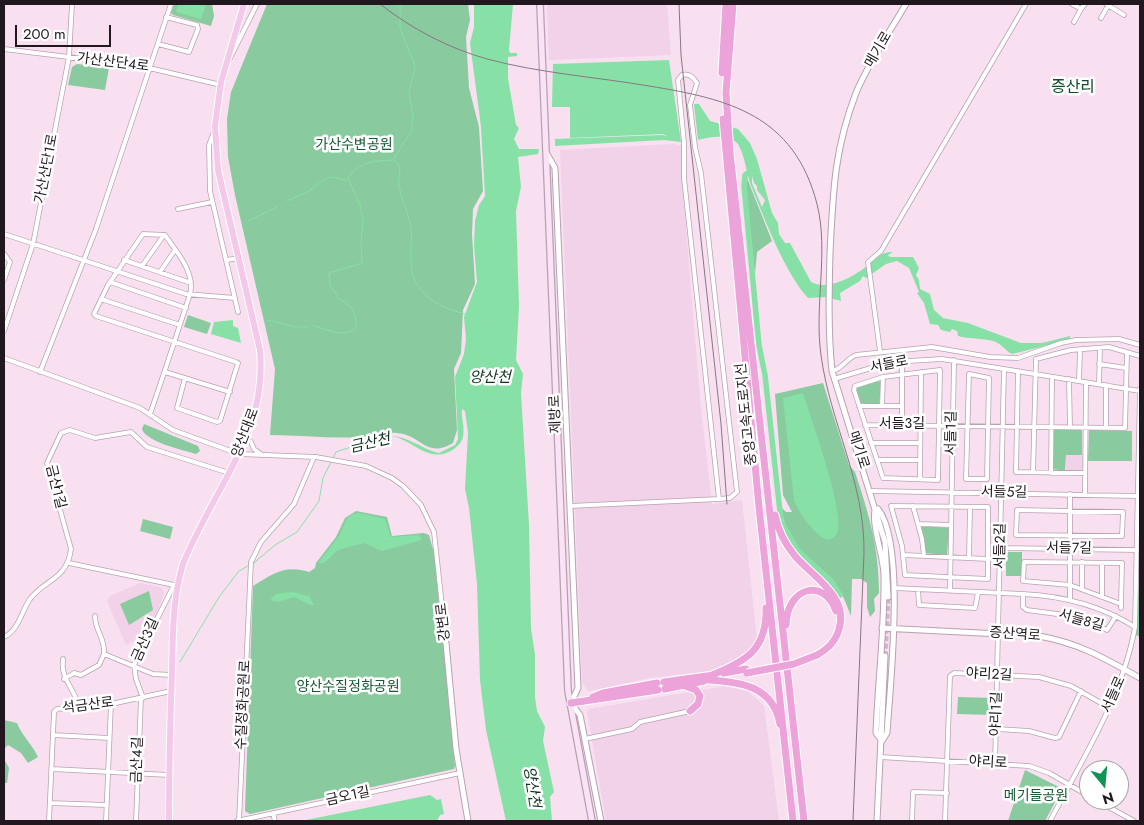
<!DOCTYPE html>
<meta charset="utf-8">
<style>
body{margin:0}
#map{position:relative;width:1144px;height:825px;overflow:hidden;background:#f8e0f1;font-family:Jost,sans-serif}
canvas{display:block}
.frame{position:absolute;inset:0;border:5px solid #20181e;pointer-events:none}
.north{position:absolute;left:1079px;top:760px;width:50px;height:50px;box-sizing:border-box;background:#fff;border:1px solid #a6a3a5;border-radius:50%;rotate:163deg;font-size:14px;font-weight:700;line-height:20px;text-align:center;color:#20181e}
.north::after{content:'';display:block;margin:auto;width:18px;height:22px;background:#0f9453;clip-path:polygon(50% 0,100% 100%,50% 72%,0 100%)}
.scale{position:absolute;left:15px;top:25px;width:96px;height:22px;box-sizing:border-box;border:2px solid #20181e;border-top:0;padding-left:6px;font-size:15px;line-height:18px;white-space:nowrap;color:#20181e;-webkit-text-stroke:4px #fff;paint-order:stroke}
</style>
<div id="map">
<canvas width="1144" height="825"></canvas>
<div class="frame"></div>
<div class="north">N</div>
<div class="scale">200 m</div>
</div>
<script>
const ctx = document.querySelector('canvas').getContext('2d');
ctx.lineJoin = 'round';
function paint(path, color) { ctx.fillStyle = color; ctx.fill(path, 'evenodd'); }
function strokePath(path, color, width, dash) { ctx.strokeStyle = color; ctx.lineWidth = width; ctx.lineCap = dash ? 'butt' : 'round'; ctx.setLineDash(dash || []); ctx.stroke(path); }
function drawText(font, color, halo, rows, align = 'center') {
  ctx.font = font + ' Jost,"Noto Sans KR",sans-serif'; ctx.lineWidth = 5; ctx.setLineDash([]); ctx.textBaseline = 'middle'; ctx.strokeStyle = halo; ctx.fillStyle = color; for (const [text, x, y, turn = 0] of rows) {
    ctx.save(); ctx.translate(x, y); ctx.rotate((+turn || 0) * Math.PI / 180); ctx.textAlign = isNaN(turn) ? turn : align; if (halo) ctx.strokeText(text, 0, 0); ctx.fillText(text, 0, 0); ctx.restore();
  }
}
const built = new Path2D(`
 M547,4H667L671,55L549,60Z
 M673,144L683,146L682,178L700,398L712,504L742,500L757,640L749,650L731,664L710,671L650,678L590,691L587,690L582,682L560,150Z
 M1066,455H1083V471H1066Z
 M140,583L161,587L164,593L155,618L144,625L146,635L126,645L107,601L110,596Z
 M725,686L749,692L764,706L779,821H606L587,712L589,709Z`);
const green = new Path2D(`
 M174,4H212L214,16L211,26L173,15L171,13Z
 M267,4H468L470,20L466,37L469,88L479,127L483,191L473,209L472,234L475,284L463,310L461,353L454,369L457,430L453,443C426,459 422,435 397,433C386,432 374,436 362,437C332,439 300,435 270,435L275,369L235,195L228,157L227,119L231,92Z
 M77,64L109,68L105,90L68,85L72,67Z
 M747,178L772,241L757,252L755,274L745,185Z
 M188,315L211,323L207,334L184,327Z
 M879,381L881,383L879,405L860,403L856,388Z
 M823,383L849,465L855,472C869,514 879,548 879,593L874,599L875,611L870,617L867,607V583L861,579H852L851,616C846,603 841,589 831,578C805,552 788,548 781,507L786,512H792L783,495L775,394Z
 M144,424L198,446L200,451L196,454C183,450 146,442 142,429Z
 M1055,428L1080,429L1082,431V455H1066L1065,471L1052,469V430Z
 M1089,430L1132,431V461H1088Z
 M356,511L387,517L392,536L424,533L429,535L434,553L455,766L454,769L250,814L245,811L253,586C272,574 286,564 309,572L315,568L316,563L336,537L345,518Z
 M143,519L173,527L170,539L140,531Z
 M922,526L949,528L947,555L926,553L921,528Z
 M1006,552H1022V576H1006Z
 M1140,558V637L1136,635Z
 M149,591L153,610L129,625L120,604Z
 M958,697L993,698L992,715L957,714Z
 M4,720L17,723C22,736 32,744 38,757L28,763L21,753L8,745L4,749Z
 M4,759L9,768L7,783H4Z
 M1025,770L1059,787L1061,791L1045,821H1008Z`);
const water = new Path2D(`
 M178,4H206L201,19L176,12Z
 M474,4H513L509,50L510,53H517V56L508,57V78L516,125L519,128L514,139L519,149H539L538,154L518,157L521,187L516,211L519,306L516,360L523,374L521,393L529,525L531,628L535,655V697L537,711L545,727L543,741L554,792L550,797L552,821H506L486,730L480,680L477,584L469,508L465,489L468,433L465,411L462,409C461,418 465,427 463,437C462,442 458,446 454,449C431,465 415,442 393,436L377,443L373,441L356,446C362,442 368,442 374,439C399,428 416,447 439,453L455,445L458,439L455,377L464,354L466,339L464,317L477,282L474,246L475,221L479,205L485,196L481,127L470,43L474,27Z
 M669,60L681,142L664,140L555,146V139L663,135L669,137L663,134L570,138V107H552L553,64Z
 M694,104H699L710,121L738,129L750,143L757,159L772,213L778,223L779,234L785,243H790L811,282C828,291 853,277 867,266C877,259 879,252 893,252L888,255L890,257H913L919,268L916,275L919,280L920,289L930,294L934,310L943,318L968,323L1021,343H1042L1070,336V340L1012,354C1005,351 1003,344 993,341C982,338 969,339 958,336L957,331L952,329L950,332L941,330L938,325L930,324L924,303L917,293L919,292L909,268L897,261L886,264L866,278L863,276L860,281L840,293L841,301L826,297L808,298C785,273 765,220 752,188C746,174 746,158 738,144C727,133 711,137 698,140ZM752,176L754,183L757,186V190L765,200L762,207L752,183Z
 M233,320V326L238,328L241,343L211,334L214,322Z
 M803,393C811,419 843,507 838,530C837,536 833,538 828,540C816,537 798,512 794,500L783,398Z
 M359,513L385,519L391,537L419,535L422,540L382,551L364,543L338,550L324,563H318L339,536L347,519L352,514Z
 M292,592L309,596L314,605H311L294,597L278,602L270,600L276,594Z
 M430,795L437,800L441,799L444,814L440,815L437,821H301Z`);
const stream = new Path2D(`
 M394,160L400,167C400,173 398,180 399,186C401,199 408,211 410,223C413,237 410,249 411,262C412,294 438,307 465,314
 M287,201L309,191L325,179L333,177L345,180C361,162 370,161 393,160L411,132L413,116L409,93L415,66L400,28V4
 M248,221L277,207
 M267,320C281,323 293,328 308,327
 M314,326C327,329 346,340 357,326L353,308L339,299L330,285L329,273L362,263L361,242L363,221L360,205L348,178
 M333,458L336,452L357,445
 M180,662L219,597L239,571L255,562L275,545L297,532L319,501L323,478L331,462`);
const river = new Path2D(`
 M748,173L745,175L744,186L759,345L765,375L781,521L798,551L830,580L840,595`);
const tertiaryTunnel = new Path2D(`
 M885,656L888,597`);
const minor = new Path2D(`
 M1072,4L1081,9L1085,4
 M1106,4L1124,15
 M1101,18L1109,4
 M1074,22L1081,9
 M158,44L189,52L198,29L197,25L166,17
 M4,49L141,66L221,85
 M229,60L257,4
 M214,132L209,145L210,191L238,312
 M178,209L212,202
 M4,234L186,294L235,298
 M4,254L10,262L4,280
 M124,260L191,283
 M227,260L238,258
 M142,266L164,235
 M160,272L175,250
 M110,282L186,308
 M101,299L180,325
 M4,331L33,244L69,57L72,4
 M880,351L868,262L881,251L1026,4
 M4,358L140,408L173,430L239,454L316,457L366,466L392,478L403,486L421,505L434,532L446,643
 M1099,364L1126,368
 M940,370L938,480L883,478L854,390L855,386L883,377Z
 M832,371C842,369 846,359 856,355L932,347L990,357L1018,358L1061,343L1076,340L1119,339L1140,345
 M1018,371L1016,472L1085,473
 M40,372L96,229L171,4
 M165,372L230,392
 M969,374L989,378L987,479H966Z
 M834,379L891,362L942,359L1140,391
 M1069,379L1070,427
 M1079,381L1080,350
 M1099,384L1100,348
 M859,406H902
 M882,406L883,377
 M150,414C164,374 177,334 190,294C196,273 176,251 165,235L143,234L108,285L94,314L96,316L236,362L238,363L220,421L217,422L177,408L185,378
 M865,425L1125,428L1127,353
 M902,425V361
 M1106,427V385
 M251,442L254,449L262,455
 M871,443H920
 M877,460H920
 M1033,472L1036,359L1071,350L1109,347L1140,356
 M1051,473L1052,377
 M920,479L921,372
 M871,491L1137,496
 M1085,494L1086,382
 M570,506L719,499L730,498L737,492L701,173L695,147L690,105L697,83C693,77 689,73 682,75L678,80L684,143V178L719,499
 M891,506L988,507V579L905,575L902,546Z
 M913,506L922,539L924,556
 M1017,510L1123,512L1122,536L1016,535Z
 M919,524L951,525
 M1001,548L1137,550
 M904,555L988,559
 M969,558L970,507
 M1082,562V589
 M69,563L174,585
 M894,588L1023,594V607L1027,610L1072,616L1107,630L1116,616
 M918,590L919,605L975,608L978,593
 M950,591L954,360
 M1023,594C1064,596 1100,605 1135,627
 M1102,596V563
 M1070,599V494
 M1121,608V604L1122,563L1024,562L1023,581L1070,585L1121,604
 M95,616C95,632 105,636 104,654L153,674L172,675
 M4,637C19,630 21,612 30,599C45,579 67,580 71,549L47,463L61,433L70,430L95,438L131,432L147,447L229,473
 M63,659C60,679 75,689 79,707
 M64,679L74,673L81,675L99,665L104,654
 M143,698L136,679L134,665L174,585
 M997,729L1029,731L1055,738L1059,737L1081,691
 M53,735L109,738
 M585,739L632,729L640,722L690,711
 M880,757L1029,766L1049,773L1089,796
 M995,764L1004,369
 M52,769L169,775
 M1096,800L1134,821
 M50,803L106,805
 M273,813L275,821
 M49,821L54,712L57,709L111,704L171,691
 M106,821L111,704
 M136,821L141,698
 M237,821L460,773
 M239,821L251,562L261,542L294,504L314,457
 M912,821L913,792L947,793
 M945,821L950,676L954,673L1039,677L1071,686L1108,707
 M1050,821C1082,760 1123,696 1135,627L1140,389`);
const tertiary = new Path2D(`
 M547,154L555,168L578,688L571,703L580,715L601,821
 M878,509C906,544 890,685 887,733L882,741
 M875,510C872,528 883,554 884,574C885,627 878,680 876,733L882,741
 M888,597L885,542L832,371C828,332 829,292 830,253C833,193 834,150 856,93C869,62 889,33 906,4
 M882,628L1039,636C1079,643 1106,659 1140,678
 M446,643L456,749L468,821
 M877,821L885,656`);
const secondary = new Path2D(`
 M540,4L568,691L592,821`);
const primary = new Path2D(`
 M169,821C169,772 170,723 172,673C173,637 172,600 183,564C189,548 198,532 206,516C235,461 266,415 260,350L218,170L215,126L221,82L244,4`);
const motorway = new Path2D(`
 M733,4L726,93L730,153L804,821
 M722,73L726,4
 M723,119L759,507L793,821
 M775,515C778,530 785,544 795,556C813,577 849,596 839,629C836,641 828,649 817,655
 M786,625C787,587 824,577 836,611
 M724,673L746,669
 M712,675C747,661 767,649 766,608
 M709,680C741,682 773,686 780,724
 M664,682L714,675
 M685,686L696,690L700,696L698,704L690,711
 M665,689L704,681
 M593,697L603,693L657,683
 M571,703L658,690`);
const rail = new Path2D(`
 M380,4C412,29 448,48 487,59C539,73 596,77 649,86C729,99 794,115 817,204C829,251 814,306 821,355C830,423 865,482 864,553L853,821
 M679,4L681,55L721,424L727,504`);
const motorwayBridge = new Path2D(`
 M747,673L794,664L817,655`);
const streetNames = [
 ["메기로",879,50,-60],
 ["가산산단4로",113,63,7],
 ["가산산단1로",47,169,-79],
 ["서들로",889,365,-11],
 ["제방로",556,414,-92],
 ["중앙고속도로지선",747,414,-96],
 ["서들3길",902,425],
 ["양산대로",246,433,-69],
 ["서들1길",952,433,-89],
 ["메기로",858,450,72],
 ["금산1길",55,487,76],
 ["서들5길",1004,493,1],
 ["서들2길",1001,546,-89],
 ["서들7길",1069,549,1],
 ["서들8길",1081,621,16],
 ["강변로",444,622,-96],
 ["증산역로",1015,635,4],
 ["금산3길",146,640,-66],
 ["야리2길",989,675,3],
 ["서들로",1114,695,-66],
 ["수질정화공원로",244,705,-87],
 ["석금산로",88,706,-7],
 ["야리1길",997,714,-88],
 ["금산4길",138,760,-88],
 ["야리로",988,763,3],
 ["금오1길",348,797,-12]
];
const parkNames = [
 ["가산수변공원",354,146],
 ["양산수질정화공원",348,688],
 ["메기들공원",1036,797]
];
const waterNames = [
 ["양산천",490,378],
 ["금산천",370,444,-13],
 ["양산천",531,787,81]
];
const quarterNames = [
 ["증산리",1073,88]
];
paint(built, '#f1d2e8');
paint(green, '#89ca9e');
paint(water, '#87e1a6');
strokePath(stream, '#87e1a6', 1);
strokePath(river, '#87e1a6', 5.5);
strokePath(tertiaryTunnel, '#cdb8c7', 5, [5, 2.5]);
strokePath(minor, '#b8a1b1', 5.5);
strokePath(tertiary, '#b8a1b1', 7);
strokePath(secondary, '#b8a1b1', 8);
strokePath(primary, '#fff', 8);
strokePath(motorway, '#fff', 9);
strokePath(minor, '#fff', 4);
strokePath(tertiary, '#fff', 5);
strokePath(secondary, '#f9e3f4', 5.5);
strokePath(primary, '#f4c8e9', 6);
strokePath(motorway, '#eca3da', 7);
strokePath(rail, '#877783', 1);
strokePath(motorwayBridge, '#fff', 9, []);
strokePath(motorwayBridge, '#eca3da', 7);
drawText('14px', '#20181e', '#fff', streetNames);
drawText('14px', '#195a35', '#fff', parkNames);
drawText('italic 15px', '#0e351e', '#fff', waterNames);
drawText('16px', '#124a2a', '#fff', quarterNames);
</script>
